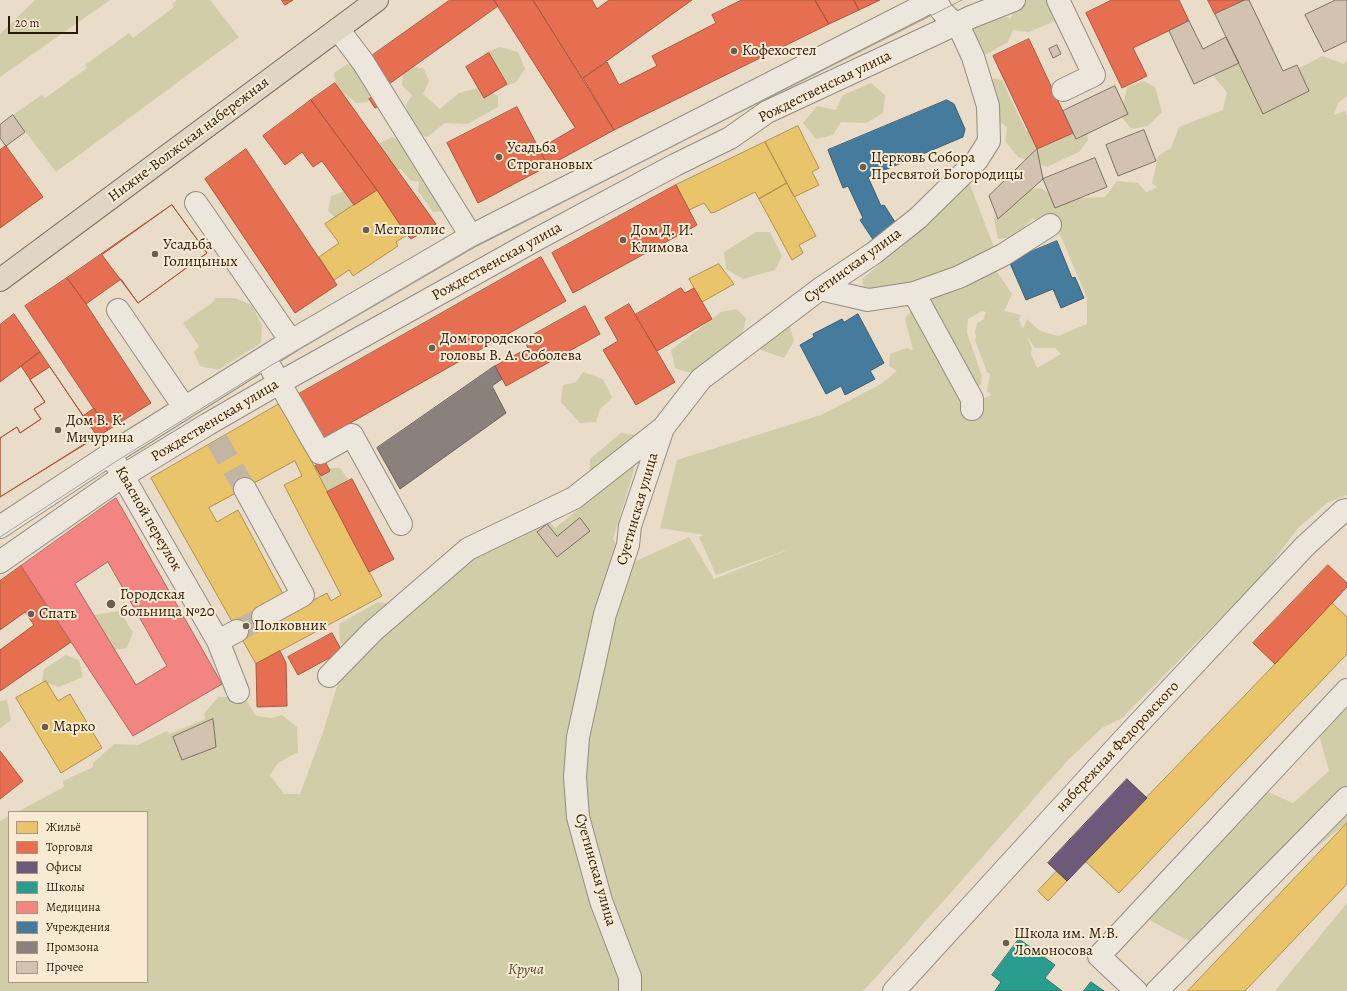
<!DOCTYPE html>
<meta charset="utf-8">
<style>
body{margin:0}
#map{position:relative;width:1347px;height:991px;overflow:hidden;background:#e9dcc9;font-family:Alegreya,serif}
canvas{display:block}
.legend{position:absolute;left:8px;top:811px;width:140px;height:172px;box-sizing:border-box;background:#f9ebd3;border:1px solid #a69783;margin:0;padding:5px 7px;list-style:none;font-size:12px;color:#291a0a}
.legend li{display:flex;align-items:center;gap:8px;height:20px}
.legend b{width:20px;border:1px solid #a69783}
.scale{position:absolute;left:8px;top:16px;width:70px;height:18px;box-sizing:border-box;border:2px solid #291a0a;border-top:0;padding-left:5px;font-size:12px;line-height:14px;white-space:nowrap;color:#291a0a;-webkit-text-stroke:3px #f9ebd3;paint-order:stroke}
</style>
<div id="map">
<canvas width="1347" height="991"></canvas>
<ul class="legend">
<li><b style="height:11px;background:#e9c46a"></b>Жильё</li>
<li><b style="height:11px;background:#e76f51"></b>Торговля</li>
<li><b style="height:11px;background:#6d597a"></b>Офисы</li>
<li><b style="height:11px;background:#2a9d8f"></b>Школы</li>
<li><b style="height:11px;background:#f28482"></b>Медицина</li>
<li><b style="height:11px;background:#457b9d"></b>Учреждения</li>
<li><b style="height:11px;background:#8a817c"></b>Промзона</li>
<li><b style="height:11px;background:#d4c2b1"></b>Прочее</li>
</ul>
<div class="scale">20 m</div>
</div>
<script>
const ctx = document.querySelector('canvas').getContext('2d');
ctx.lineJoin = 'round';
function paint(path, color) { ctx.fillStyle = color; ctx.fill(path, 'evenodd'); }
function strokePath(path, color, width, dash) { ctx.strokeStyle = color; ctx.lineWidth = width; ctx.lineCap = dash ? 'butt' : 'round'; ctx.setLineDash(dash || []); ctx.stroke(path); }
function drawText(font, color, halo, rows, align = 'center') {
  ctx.font = font + ' Alegreya,serif'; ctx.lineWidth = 4; ctx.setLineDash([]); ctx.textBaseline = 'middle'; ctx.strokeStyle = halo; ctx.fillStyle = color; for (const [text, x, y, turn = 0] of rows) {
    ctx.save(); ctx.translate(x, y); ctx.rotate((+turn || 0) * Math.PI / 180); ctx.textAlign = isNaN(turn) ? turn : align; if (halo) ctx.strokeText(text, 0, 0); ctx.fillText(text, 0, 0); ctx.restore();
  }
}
const green = new Path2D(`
 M35,0H110L0,77V34Z
 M177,0H210L239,37L56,172L13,115L42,95L45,98L87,68L85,65L129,33L133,38L174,7L172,4Z
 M1024,0H1065L1055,21L1029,32L1013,30L1008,42L987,54L966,53L958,37L993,11L1011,19L1014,6Z
 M500,47L518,52L525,69L516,82L504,87L484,71V53Z
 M1221,52L1288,74L1322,56L1344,64L1347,60V96L1338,103L1334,115L1345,111L1347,116V495L1327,503L1298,528L1264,574L1121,719L1102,728L1068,760L878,975L863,991H0V821L9,816V982H147V812H17L64,787L63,781L93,767V763L114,744L138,745L167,731L170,734L205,719L204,714L218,697H245L256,716L272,718L282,715L297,727L298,752L278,763L270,775L284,794H300L323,732L339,680L356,656L476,555L546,518L555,528L636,463L613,539L627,565L689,537L714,579L793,548L716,575L699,537L704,535L660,528L677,460L821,415L881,384L897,371L889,366L890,354L907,348L913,350L905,319L910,312L918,311L969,404L992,395L987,391L990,374L987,372L975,340L976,336L975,333L977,323L983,320L986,312L982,311L968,319L967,333L982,376L981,385L976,387L929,310L931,297L962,288L965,289V276L995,269L1012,294L1004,311L1021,315L1019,320L1023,329L1027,319L1040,331L1058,336L1087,324V298L1053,218L1032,219L1014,237L998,239L994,219L1021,191L1041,188L1057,199L1105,197L1117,181L1138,183L1146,192L1158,187L1152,184L1158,156L1171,148L1179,127L1223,110L1227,92L1210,72ZM1027,336L1035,348H1055L1061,354L1037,368L1031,354L1032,349Z
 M347,64H358L373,86L368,102L357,103L337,89L334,73Z
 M412,66L424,69L429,81L423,94L440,109L459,93L482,87L498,96V107L467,124L445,123L427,137L414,131L406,105L412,95L402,86L403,72Z
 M994,78L1002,80L1026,131L1049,133L1069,111L1085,114L1088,140L1079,152L1047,167L1018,157L1005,141L1007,127L998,120L988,87Z
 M1144,81L1155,87L1162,112L1148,126L1131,129L1121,116L1127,87Z
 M871,83L885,95L883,113L866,123L841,122L833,135L816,139L803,123L817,106L836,110L843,95Z
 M392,137L407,145V156L417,157L447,211L433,212L418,191L419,182L410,180L401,169H388L379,154L380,143Z
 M969,182L995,250L942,276L874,294L864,288L862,279L916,235Z
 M348,190L361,205L339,221L328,211L331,196Z
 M756,232H770L782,256L775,270L743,279L726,269L724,252Z
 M215,298H235L252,305L262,326L261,343L218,370L200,366L194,352L199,346L183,323L213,302Z
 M737,309L746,318L741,339L694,374L675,368L671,350L721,312Z
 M772,320L790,327L794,341L784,358L761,350L758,331Z
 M583,372L603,379L612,398L600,409L596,422L580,423L561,402L563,385L576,382Z
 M621,433L639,435L590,474V459Z
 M321,468H340L348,479L343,494L324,497L315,482Z
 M378,602L391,604L350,647L340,643L339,624Z
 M119,611L133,632L127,648L101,652L89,616Z
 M66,655L79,660L83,677L59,687L42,681L44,669Z
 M1347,679V823L1194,944L1144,917L1266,791L1293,803L1329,771L1319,735Z
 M7,700L11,720L0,728V701Z
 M1347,903V991H1275Z`);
const homes = new Path2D(`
 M798,126L819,168L812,172L819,185L794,197L765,142Z
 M765,142L787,183L759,199L755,192L715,212L711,213L704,203L689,210L676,185Z
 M787,183L816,236L799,245L803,253L792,260L759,199Z
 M377,190L407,235L396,242L398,246L353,276L349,270L334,280L319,257L339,243L325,224Z
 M719,264L734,284L702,302L689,279Z
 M281,403L382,596L256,664L151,478ZM295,461L302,476L284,485L341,595L331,601L327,593L267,625L284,596L238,510L217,522L209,508Z
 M1331,602L1347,617V654L1119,893L1085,861L1275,664Z
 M46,681L58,701L70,694L102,748L61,773L16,698Z
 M1347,823V884L1245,991H1188Z
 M1057,871L1067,881L1048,901L1038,891Z`);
const shops = new Path2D(`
 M282,0H293L285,5Z
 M450,0H494L498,6L389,84L370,57Z
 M494,0H533L614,130L548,166L539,149L575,128Z
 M533,0H592L597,9L609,0H692L583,78Z
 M742,0H815L829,24L614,130L583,78L607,62L619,85L657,66L652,56L716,23L712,15Z
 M815,0H854L859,10L829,24Z
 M854,0H880L859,10Z
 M1112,0H1179L1189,21L1133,48L1147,76L1122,88L1086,13Z
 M1208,0H1245L1215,14Z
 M1029,39L1073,133L1037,149L993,56Z
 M489,53L507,84L484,98L466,67Z
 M335,83L436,224L411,239L407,235L377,190L311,100Z
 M377,94L383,104L375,108L369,99Z
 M311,100L377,190L354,205L322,161L313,167L302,152L285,165L263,136Z
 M517,107L548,166L478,203L447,143Z
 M6,146L43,197L0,228V150Z
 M246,149L337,285L295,313L205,179Z
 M676,185L697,225L573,293L552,253Z
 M172,205L207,253L138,303L102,255Z
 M172,205L207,253L138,303L121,279L86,304L67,278Z
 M541,257L566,301L322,439L297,395Z
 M67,278L86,304L151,403L108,430L25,306Z
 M681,288L685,293L694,288L712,319L657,351L635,315Z
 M629,304L675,382L636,405L603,350L618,341L605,318Z
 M585,306L600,334L506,386L495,366L528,348L524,340Z
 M14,314L40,352L0,382V325Z
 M40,352L83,416L94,408L108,430L0,497V438L17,427L20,433L41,419L34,409L45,402L21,366Z
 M50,367L97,436L0,497V438L17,427L20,433L41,419L34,409L45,402L30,380Z
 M325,461L330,471L321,476L315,466Z
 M352,479L394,559L369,572L327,492Z
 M1328,565L1347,583V587L1275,664L1253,643Z
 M21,566L71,642L0,691V650L34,625L25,612L0,630V581Z
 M332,633L342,651L298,675L288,657Z
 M280,651L286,663L287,706L257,707L256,664Z
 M0,751L23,781L0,799Z`);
const offices = new Path2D(`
 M1127,779L1147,798L1067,881L1048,863Z`);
const schools = new Path2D(`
 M1019,939L1055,965L1045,978L1062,991H995L1001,982L992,975Z
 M1091,982L1104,991H1084Z`);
const health = new Path2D(`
 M116,498L222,684L133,736L21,566ZM108,562L167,666L136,685L75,584Z`);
const public = new Path2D(`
 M947,100L954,104L965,129L963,137L868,177L881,206L884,205L899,228L876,244L860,220L863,218L848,186L843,188L828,150Z
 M1057,241L1072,278L1075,277L1084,298L1061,308L1053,289L1026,300L1009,261Z
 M858,314L884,363L870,371L875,379L845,395L841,386L826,394L800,345L814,337L813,334L842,319L844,322Z`);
const industry = new Path2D(`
 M495,366L502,379L492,386L506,413L400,489L377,448Z`);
const building = new Path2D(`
 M1245,0H1249L1283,71L1297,65L1309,91L1263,114L1215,14Z
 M1336,0H1347V41L1324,52L1305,15Z
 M1189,21L1203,49L1226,37L1239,63L1194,84L1169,31Z
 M1057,45L1061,54L1053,58L1049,49Z
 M1115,86L1128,114L1076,139L1063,111Z
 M13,115L25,132L6,146L0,138V125Z
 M1144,130L1156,161L1118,176L1106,145Z
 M1037,149L1043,179L998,219L989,196Z
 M1095,158L1107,187L1055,208L1043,179Z
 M580,518L590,531L557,557L537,532L547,524L557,536Z
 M213,719L216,747L182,760L173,737Z`);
const minorTunnel = new Path2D(`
 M217,440L245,489
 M237,631L263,617`);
const minor = new Path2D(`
 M1058,0L1094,75L1063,90
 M338,29L363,62L471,236
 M196,203L291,341
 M820,289L868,300L914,293L959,277L1003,255L1050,225
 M914,293L972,399V409
 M118,310L184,407
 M272,370L320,453L352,435L401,524
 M116,464L218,641L238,692
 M245,489L303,595L263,617
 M0,527L109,455L291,341L471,236L934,0
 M0,562L123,476L208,424L279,383L539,238L675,165L730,138L767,112L971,17L1014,0
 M218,641L237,631
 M329,676L373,631L468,549L574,498L663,428
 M630,991V977L601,901L578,817L575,777L578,737L605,614L628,545L630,526L663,428L701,379L820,289L874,253L918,218L977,160L989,141L988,106L973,57L961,31L941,10L936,0
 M894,991L1125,738L1305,546L1343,511L1347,510
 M1136,991L1099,956L1347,690
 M1157,991L1347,798`);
const major = new Path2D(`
 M0,280L377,0`);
const tram = new Path2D(`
 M0,537L115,462L270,366L473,247L962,0`);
const markers = [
 [734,51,4,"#6c5e4d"],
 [499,157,4,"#6c5e4d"],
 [863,167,4,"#6c5e4d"],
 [366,230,4,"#6c5e4d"],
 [623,240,4,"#6c5e4d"],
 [155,254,4,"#6c5e4d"],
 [432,348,4,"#6c5e4d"],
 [58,430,4,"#6c5e4d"],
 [111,604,5,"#6c5e4d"],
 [31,614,4,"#6c5e4d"],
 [246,626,4,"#6c5e4d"],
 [45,727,4,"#6c5e4d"],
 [1006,943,4,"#6c5e4d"]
];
const poiNames = [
 ["Кофехостел",742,51],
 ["Усадьба",507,148],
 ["Строгановых",507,165],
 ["Церковь Собора",871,158],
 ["Пресвятой Богородицы",871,175],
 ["Мегаполис",374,230],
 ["Дом Д. И.",631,231],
 ["Климова",631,248],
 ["Усадьба",163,245],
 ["Голицыных",163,262],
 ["Дом городского",440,339],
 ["головы В. А. Соболева",440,356],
 ["Дом В. К.",66,421],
 ["Мичурина",66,438],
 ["Городская",120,595],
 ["больница №20",120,612],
 ["Спать",39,614],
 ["Полковник",254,626],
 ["Марко",53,727],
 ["Школа им. М.В.",1014,934],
 ["Ломоносова",1014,951]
];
const streetNames = [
 ["Рождественская улица",825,87,-26],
 ["Нижне-Волжская набережная",189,140,-37],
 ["Рождественская улица",497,262,-29],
 ["Суетинская улица",853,266,-36],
 ["Рождественская улица",215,421,-31],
 ["Суетинская улица",638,509,-74],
 ["Квасной переулок",148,519,60],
 ["набережная Федоровского",1118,747,-47],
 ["Суетинская улица",595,870,74]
];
const parkNames = [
 ["Круча",526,970]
];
paint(green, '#d2cda9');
paint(homes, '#e9c46a');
strokePath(homes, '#af914d', 1);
paint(shops, '#e76f51');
strokePath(shops, '#ae563c', 1);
paint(offices, '#6d597a');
strokePath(offices, '#594658', 1);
paint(schools, '#2a9d8f');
strokePath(schools, '#2a7667', 1);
paint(health, '#f28482');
strokePath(health, '#b6645e', 1);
paint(public, '#457b9d');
strokePath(public, '#3d5e71', 1);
paint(industry, '#8a817c');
strokePath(industry, '#6d625a', 1);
paint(building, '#d4c2b1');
strokePath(building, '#7a7165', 1);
strokePath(minorTunnel, '#c3b5a3', 22, [22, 11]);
strokePath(minor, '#958c7f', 24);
strokePath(major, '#7a7165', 24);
strokePath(minor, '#ece6dc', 22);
strokePath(major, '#e0d6c6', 22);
strokePath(tram, '#a7a097', 1);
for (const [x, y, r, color] of markers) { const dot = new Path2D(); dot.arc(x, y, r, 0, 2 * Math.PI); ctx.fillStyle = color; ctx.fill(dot); strokePath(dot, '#f9ebd3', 1.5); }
drawText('15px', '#291a0a', '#f9ebd3', poiNames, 'left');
drawText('15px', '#291a0a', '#f9ebd3', streetNames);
drawText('italic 15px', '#564c32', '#f9ebd3', parkNames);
</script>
